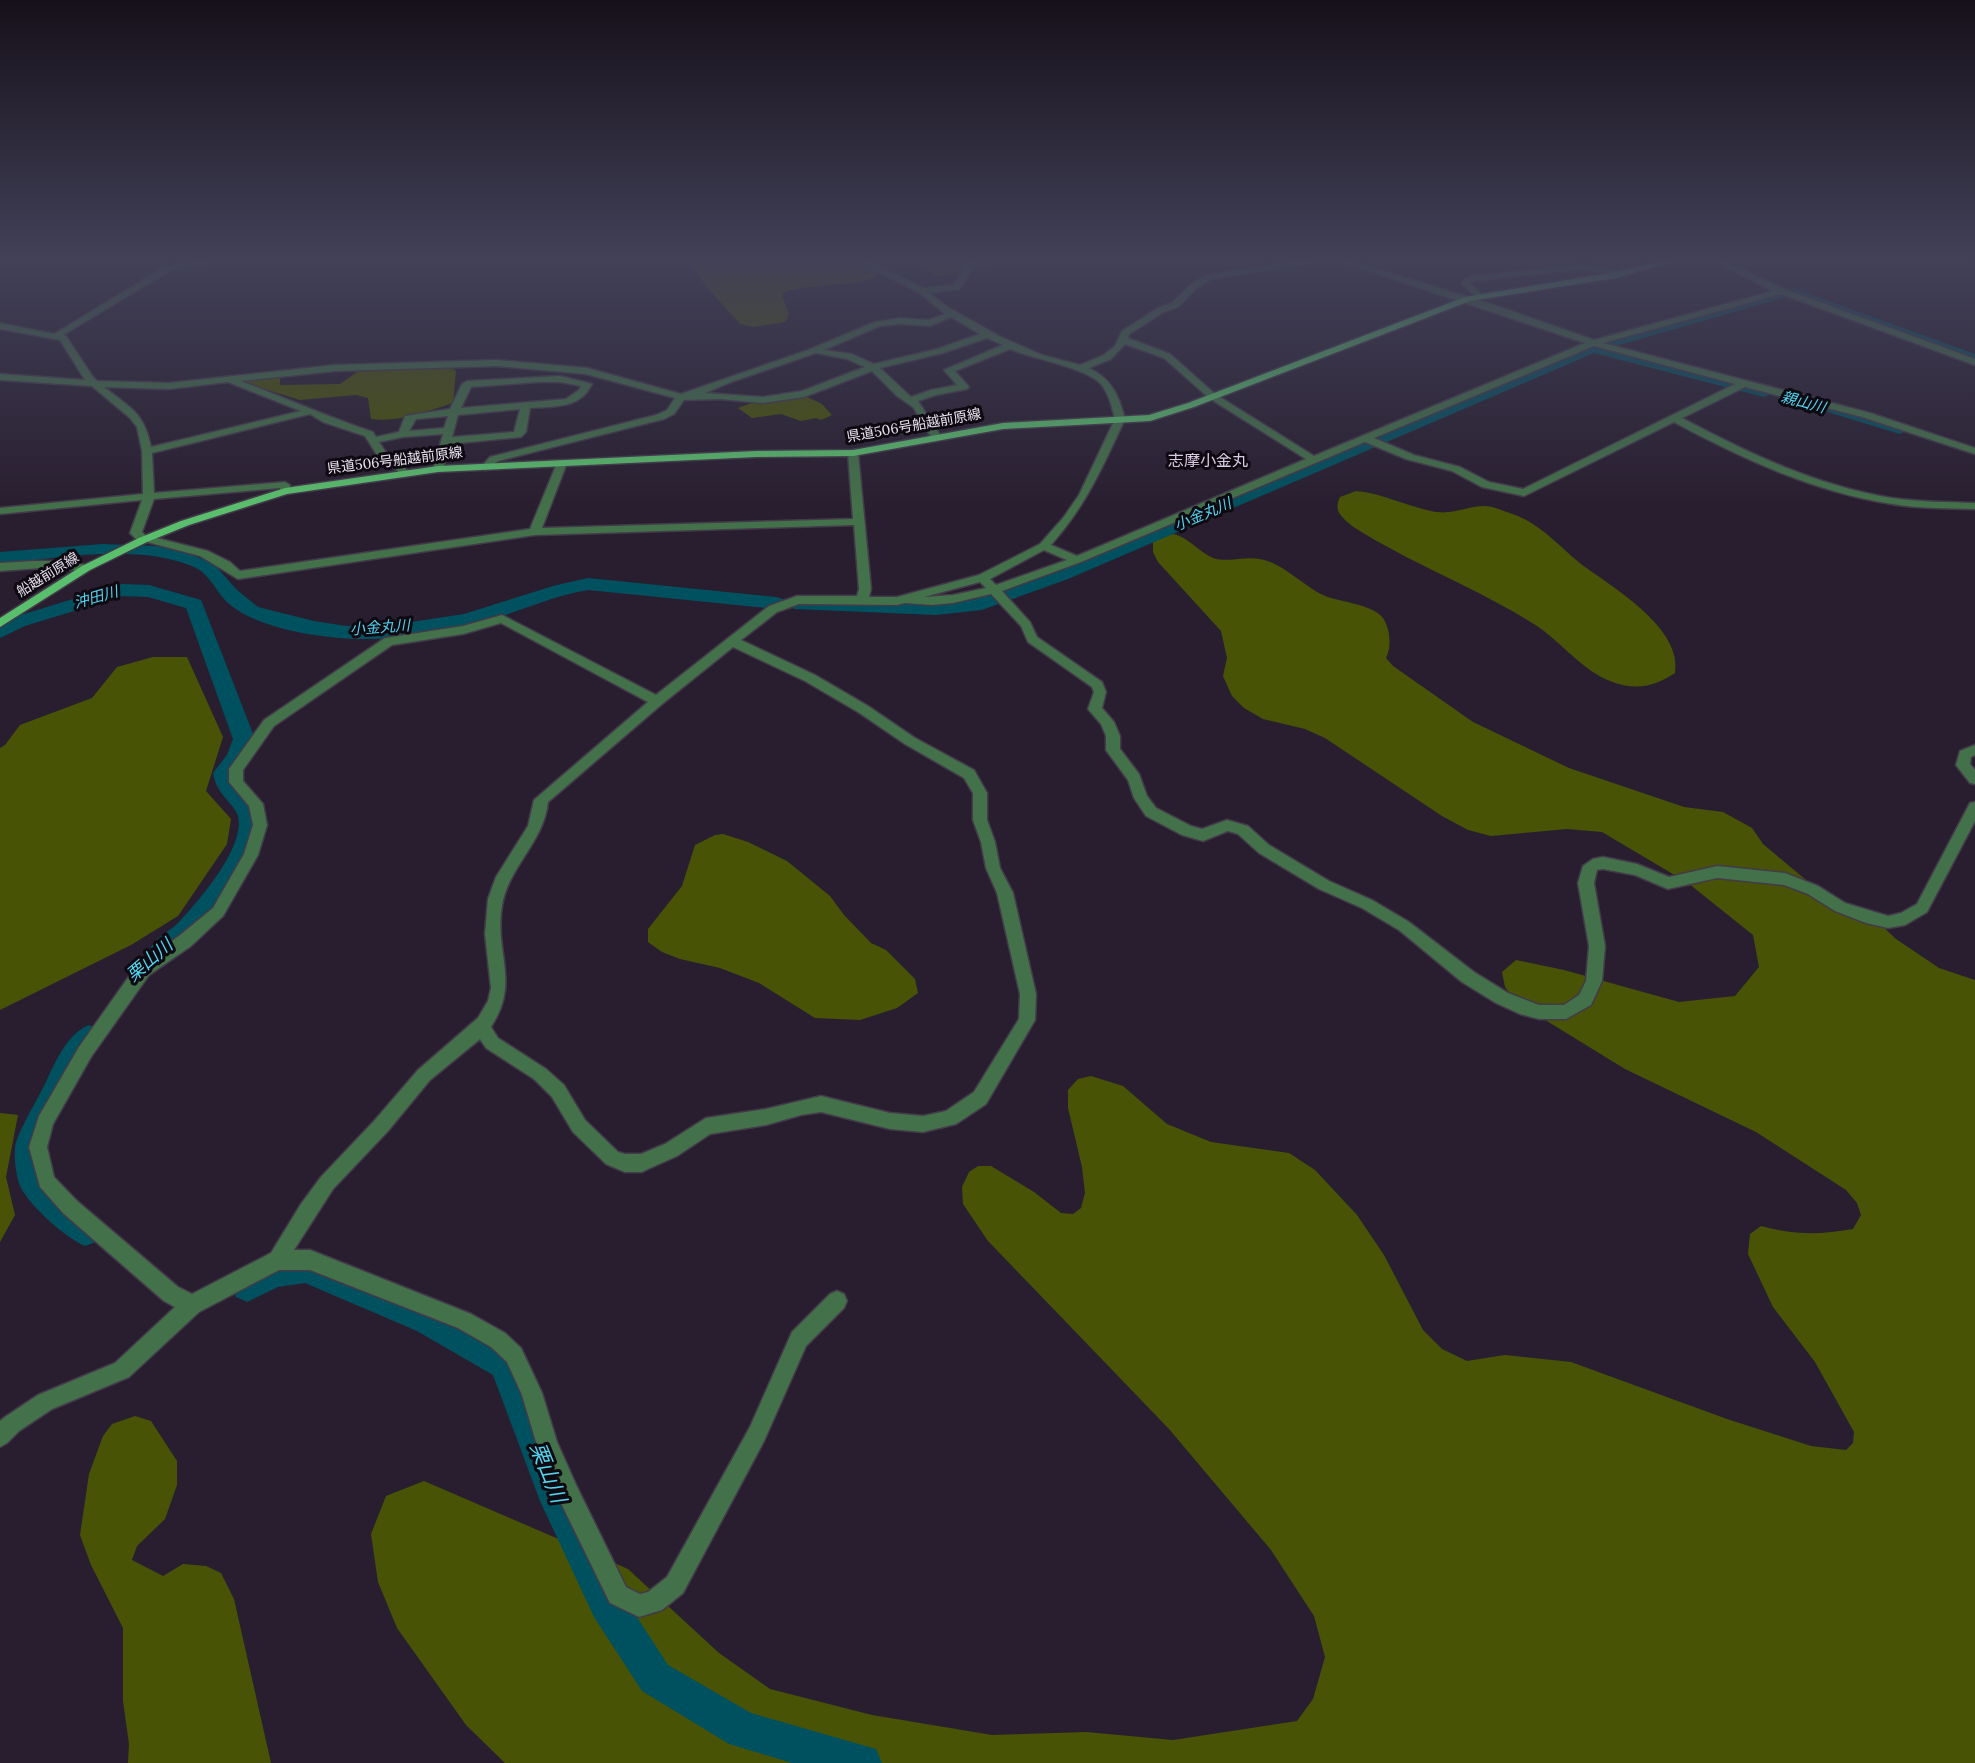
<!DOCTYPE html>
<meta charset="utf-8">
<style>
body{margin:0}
canvas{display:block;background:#281e2f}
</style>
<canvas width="1975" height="1763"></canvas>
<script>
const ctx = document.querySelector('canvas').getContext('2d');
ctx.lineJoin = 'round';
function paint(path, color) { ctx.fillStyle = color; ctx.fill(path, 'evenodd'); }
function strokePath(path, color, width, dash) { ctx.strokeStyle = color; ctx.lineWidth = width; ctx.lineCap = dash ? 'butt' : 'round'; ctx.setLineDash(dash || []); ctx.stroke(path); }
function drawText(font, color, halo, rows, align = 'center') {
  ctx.font = font + ' Lora,"Noto Sans JP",serif'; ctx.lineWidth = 6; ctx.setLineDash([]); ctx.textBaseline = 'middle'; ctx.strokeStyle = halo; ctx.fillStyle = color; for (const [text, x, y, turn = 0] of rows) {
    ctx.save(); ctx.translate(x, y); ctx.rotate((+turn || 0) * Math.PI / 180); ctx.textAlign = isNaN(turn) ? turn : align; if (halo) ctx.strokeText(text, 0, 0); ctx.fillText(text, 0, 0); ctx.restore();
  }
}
const forest = new Path2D(`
 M690,261H879L890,268C868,289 813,282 784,292L782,296L789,314L785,322L754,327L740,324L705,285Z
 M935,261H1014L940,276L934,275L927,270V266Z
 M397,367L453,369L456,371L453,403C428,411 397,423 371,419L368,398L356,395L300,400L239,381L280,376V385L340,384L357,372Z
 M805,396L822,404L832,415L821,420L816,418L801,421L781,414L752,418L738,408L752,403H768Z
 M1356,491C1382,493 1406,506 1431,511C1452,516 1466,506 1485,506C1492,506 1501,510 1507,512C1541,523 1555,543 1581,564C1612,587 1683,628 1675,673C1654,687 1635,691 1610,681C1582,670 1562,643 1537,626C1478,588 1411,564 1352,526C1342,517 1333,511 1340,497Z
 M1174,534C1189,538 1199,552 1213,558C1228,563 1244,556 1259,559C1282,562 1302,585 1323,595C1340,603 1371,603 1383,618C1390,628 1392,647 1386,658L1393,666L1473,722L1569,768L1684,807L1723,812L1752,828L1763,844L1806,880L1834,898L1853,905L1882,926L1896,939L1939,968L1975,980V1763H505L466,1725L397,1628L378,1582L371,1534L386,1496L424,1481L628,1569L719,1653L770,1689L872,1715L992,1735L1086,1732L1173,1740L1297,1721L1313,1699L1325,1657L1314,1616L1271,1550L1169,1429L988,1241L963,1204L962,1187L969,1172L978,1166H991L1034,1192L1061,1213L1073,1214L1081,1208L1085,1193L1082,1167L1068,1108V1090L1078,1079L1091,1076L1123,1086L1167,1124L1211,1142L1289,1153L1315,1170L1357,1215L1384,1255L1423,1330L1442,1349L1467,1361L1505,1355L1571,1362L1727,1419L1811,1446L1846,1450L1853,1443L1854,1432L1815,1362L1773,1307L1748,1254L1750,1234L1761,1226C1795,1235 1819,1235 1853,1229L1861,1215L1857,1203L1846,1190L1756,1132L1625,1069L1516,1002L1505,987L1502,972L1516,960L1564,970L1679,1002L1735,996L1759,967L1753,935L1688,883L1602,832L1567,829L1491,836L1468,830L1442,816L1325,738L1305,729L1263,719L1244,708L1232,696L1223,676L1227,658L1221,631L1158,562L1153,552V539Z
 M153,657H187L223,737L206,791L231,819L227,844L178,916L131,945L0,1010V748L5,745L20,725L92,698L117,667Z
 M723,834L748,842L787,861L830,896L844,915L871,943L886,950L915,979L918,993L897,1008L860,1020L815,1018L759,983L720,968L680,959L662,952L648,942V929L682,886L695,845L715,835Z
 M0,1113L18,1115L6,1177L15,1215L0,1242Z
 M135,1416L151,1421L177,1461V1485L165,1519L137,1546L132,1560L163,1576L183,1564L206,1566L221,1573L234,1599L271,1763H128L129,1744L123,1701V1628L91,1565L80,1535L89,1474L103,1436L112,1424Z`);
const river = new Path2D(`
 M1793,288L1975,354V363L1790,296L1609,348L1769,389L1772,392L1769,395L1764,397L1594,353L1068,579L982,610L936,615L795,609L788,607L786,603L783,607L776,609L588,590C553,596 522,610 488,621C442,635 378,643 330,637C300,634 251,624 228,603C216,592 210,574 194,567C138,543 59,558 0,564V552L103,544L157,546L181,551L213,563L237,590L258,607L314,621L346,626L405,623L464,614L553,586L588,578L776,597L783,599L786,603L788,599L795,597L936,603L973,600L1054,571L1588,345H1600L1601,341Z
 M1827,402L1906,426L1908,429L1900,434L1821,410L1819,407Z
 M122,584L149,585L201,600L255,739L248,758L235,775C238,792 257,800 261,818C268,856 199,945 164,957L155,954L151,947C157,936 169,932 178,923C198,902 246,847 238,816C234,803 217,796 213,773L227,755L233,739L186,608L148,597L123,596L25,626L0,638V624L11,618Z
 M89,1025L98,1029L102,1037L76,1076L43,1147L47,1175L66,1196L96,1220L100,1231L96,1242L85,1246C66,1238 31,1207 21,1188C16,1178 14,1159 15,1148C16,1134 39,1097 46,1082C55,1062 68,1033 89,1025Z
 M305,1253L439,1309L516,1353L566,1480L620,1591L668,1665L751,1713L876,1749L882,1763H792L729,1744L642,1691L594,1617L540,1501L493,1375L417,1331L305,1283L278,1287L247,1302L236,1297L231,1286L236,1275L275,1257Z`);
const minor = new Path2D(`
 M201,261H222L171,270L63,335L66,336L93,377L97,381L169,383L335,365L497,360L587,368L681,394L808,350L875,322L900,318L929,320L945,314L920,293L856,261H866L924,288L954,285L968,261H977L960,289L929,293L946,306L999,336L1042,355L1080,365L1104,355L1115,346L1122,331L1158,308L1172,303L1190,285L1206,275L1297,261H1317L1313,263L1211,279L1196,289L1178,307L1164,312L1129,334L1128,338L1170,354L1215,394L1314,456L1585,343L1339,261H1351L1500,307L1594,340L1773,291L1714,261H1724L1784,289L1975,359V365L1781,294L1603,343L1870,413L1975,448V454L1862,417L1745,387L1682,418C1748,453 1817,486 1892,498C1919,502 1947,502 1975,503V509C1948,508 1920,509 1892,504C1814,492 1743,459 1674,422L1524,496L1482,487L1452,471L1406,459L1365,442L1081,562L1002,591L1030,622L1037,637L1102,682L1106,692L1102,708L1114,722L1120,736V749L1139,774L1147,796L1156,808L1191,826L1202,829L1227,820L1248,826L1269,845L1329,881L1372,900L1409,922L1474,972L1508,993L1539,1005H1564L1579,995L1586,981L1589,946L1578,883L1583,866L1593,859L1603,857L1637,864L1669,877L1717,866L1785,873L1818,886L1845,903L1888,916L1901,913L1917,904L1970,803L1975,802V821L1927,912L1905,925L1888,928L1866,923L1835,911L1808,894L1784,885L1717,878L1668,889L1635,875L1603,869L1597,870L1594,883L1605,946L1602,981L1591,1005L1566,1019H1539L1520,1014L1496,1003L1462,982L1399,930L1362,908L1319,889L1259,853L1238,834L1228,831L1203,841L1182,835L1146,816L1134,798L1128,780L1106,750V736L1101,724L1088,709L1094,692L1092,687L1028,642L1021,626L991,594L953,603L932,605L905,603L897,605L799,604L777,612L741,640L815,675L868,706L915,738L974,770L987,793V820L995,842L1000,868L1013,893L1036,994L1035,1020L986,1104L956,1124L923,1132L890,1129L821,1112L801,1115L766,1125L710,1134L677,1156L648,1169L642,1172H625L606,1164L573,1132L552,1097L534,1079L486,1048L480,1039L430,1080L388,1131L333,1189L294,1250H310L471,1314L505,1333L521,1348L542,1393L557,1442L577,1487L626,1587L640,1594L648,1592L667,1577L750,1427L792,1332L830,1294L837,1291L844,1294L847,1301L844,1308L806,1346L764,1441L683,1593L662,1610L639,1617L610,1603L561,1503L536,1442L522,1395L507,1362L491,1347L458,1328L310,1270H279L199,1312L129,1377L52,1409L19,1431L7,1443L0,1447V1421L5,1417L38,1395L115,1363L175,1307L164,1301L63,1213L40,1187L29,1147L39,1116L79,1047L137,965L179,936L213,908L244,854L253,825L249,806L229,782V769L264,720L385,638L463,626L502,615L656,695L769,606L797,596H857L859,589L854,525L535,535L238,579L200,556L147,542H139L130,533L142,500L0,514V508L143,494L142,451L137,427L130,418L92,386L0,380V374L85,380L60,340L0,329V323L54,334L166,266ZM951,317L980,334L937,349L874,364L852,354L824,350L880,326L900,324L930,326ZM987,338L1003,345L944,370L957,385L931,390L911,397L880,368L943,353ZM1125,344L1164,358L1209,398L1306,459L1077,556L1051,545C1087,504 1102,468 1125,419C1119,396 1112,379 1089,368L1111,359ZM1594,346L1735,384L1523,489L1489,482L1460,467L1414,455L1374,438ZM1010,349C1033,359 1087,368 1101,384C1109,394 1112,407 1115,419L1079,495L1063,518L1040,544L979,575L897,597H869L871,589L858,453L853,450L848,453L853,519L542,528L567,463L562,460L557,463L530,529L240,571L230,562L208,551L145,535L142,532L154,499L280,488L281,493L285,494L290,491V485L285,482L154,493L152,453L310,414L323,422L365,436L377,455L404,476L409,473L408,471L385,451L379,442L403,437L443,434L433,469L438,472L443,469L450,444L521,437L526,432L530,408C555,406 580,409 592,384L560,376L467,381L462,384L450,409L405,416L399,432L376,437L373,432C328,417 285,398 241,381L335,371L497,366L586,374L675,398L667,410L656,415L490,457L481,467L486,470L498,461L664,419L674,414L684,400L720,399L763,403L804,397L872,371L897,396L913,407L933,440L937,441L942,438L918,401L936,395L967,389L969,387L955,371ZM816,353L847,359L865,367L802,391L763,397L705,393L731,382ZM228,382L301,411L151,447C144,412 130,408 104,387L169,389ZM539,382H560L581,386L579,390L566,399L461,408L471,387ZM520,409L514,432L452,437L458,415ZM448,416L444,428L409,431L416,419ZM1044,550L1067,560L996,585L990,579ZM980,582L986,588L953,595L924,597ZM501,623L648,702L534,800L528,826L496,877L488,899L485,934L491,988L488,1001L478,1018L418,1070L375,1120L321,1177L301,1204L271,1253L192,1294L178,1287L77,1201L54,1177L47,1147L53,1124L91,1057L149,975L191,946L223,916L258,855L267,825L263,804L243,781V770L274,726L392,645L463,634ZM733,647L805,681L858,712L905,744L964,778L973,793V820L981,842L986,868L997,893L1020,994L1019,1019L974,1092L946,1111L923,1116L890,1113L821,1096L766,1109L706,1118L665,1144L641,1154H625L618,1152L585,1120L564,1085L546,1069L498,1038L491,1027C521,982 494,953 502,906C508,867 544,842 548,802L662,704Z
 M1582,265L1629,273L1625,276L1582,269L1473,281L1470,283L1483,296L1479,299L1462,284L1463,280L1471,276Z
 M33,561H65L90,566L92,568L86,572L54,567L0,571V563Z
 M1975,745V755L1971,757L1970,764L1975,770V784L1970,783L1956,765L1960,751Z`);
const major = new Path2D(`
 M1662,261H1676L1615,278L1470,301L1194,407L1150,421L1003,429L853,456L756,457L438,472L287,494L189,525L147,542L90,570L0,627V618L82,566L139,538L181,521L285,488L438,466L756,451L853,450L1003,423L1149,415L1188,403L1465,297L1615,272Z`);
const farStreetnames = [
 ["県道506号船越前原線",914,426,-10],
 ["県道506号船越前原線",395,461,-7],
 ["船越前原線",48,575,-32]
];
const farWaternames = [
 ["親山川",1803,403,15],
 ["小金丸川",1203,515,-23],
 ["沖田川",96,598,-16],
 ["小金丸川",380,628,-4]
];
const farQuarternames = [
 ["志摩小金丸",1208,461]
];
const waterNames = [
 ["栗山川",150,961,-41]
];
const nearWaternames = [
 ["栗山川",547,1473,68]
];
paint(forest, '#485306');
paint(river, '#00515f');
strokePath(minor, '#433a4a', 3);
strokePath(major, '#433a4a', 3);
paint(minor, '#437149');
paint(major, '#5abf6c');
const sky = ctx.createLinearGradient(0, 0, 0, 508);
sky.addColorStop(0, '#16101a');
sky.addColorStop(0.51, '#424158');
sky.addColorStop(1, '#42415800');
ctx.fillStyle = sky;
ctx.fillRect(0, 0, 1975, 508);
drawText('14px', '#eae4f0', '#0f0a12', farStreetnames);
drawText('italic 15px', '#51d5f0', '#0f0a12', farWaternames);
drawText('16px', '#d9cbe2', '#0f0a12', farQuarternames);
drawText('italic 18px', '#51d5f0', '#0f0a12', waterNames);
drawText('italic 21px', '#51d5f0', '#0f0a12', nearWaternames);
</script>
